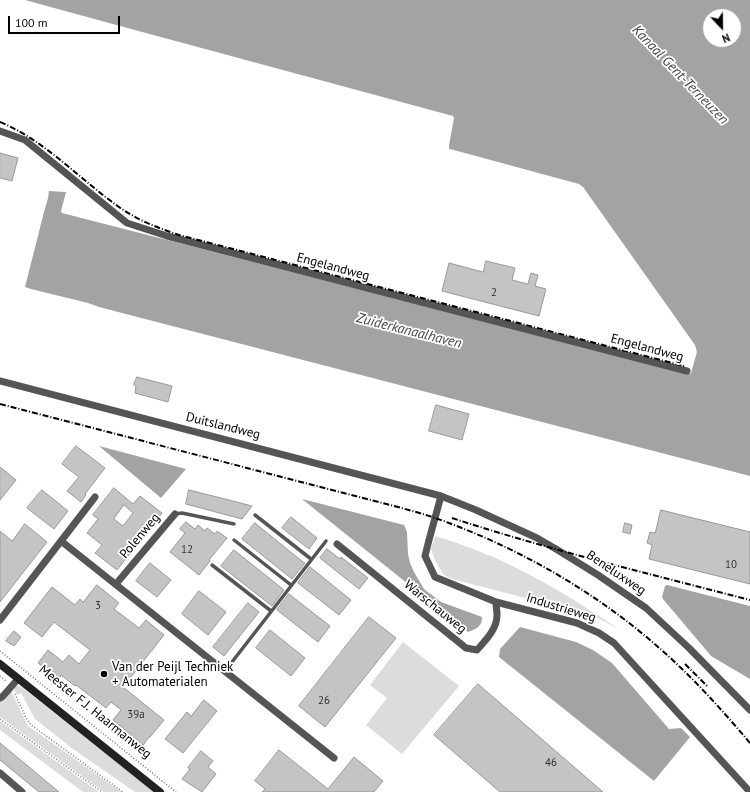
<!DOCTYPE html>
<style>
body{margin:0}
#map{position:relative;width:750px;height:792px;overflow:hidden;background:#fff;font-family:"PT Sans",sans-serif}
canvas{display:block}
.north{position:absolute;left:702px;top:8px;width:40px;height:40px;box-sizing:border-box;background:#fff;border:1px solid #999;border-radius:50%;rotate:158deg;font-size:11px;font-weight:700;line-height:16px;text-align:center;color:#000}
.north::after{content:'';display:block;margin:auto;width:14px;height:18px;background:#000;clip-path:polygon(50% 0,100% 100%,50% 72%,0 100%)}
.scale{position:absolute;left:8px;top:16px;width:112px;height:18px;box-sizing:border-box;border:2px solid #000;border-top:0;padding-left:5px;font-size:12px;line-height:14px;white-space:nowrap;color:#000;-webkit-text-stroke:3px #fff;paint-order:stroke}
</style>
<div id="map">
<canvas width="750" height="792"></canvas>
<div class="north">N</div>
<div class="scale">100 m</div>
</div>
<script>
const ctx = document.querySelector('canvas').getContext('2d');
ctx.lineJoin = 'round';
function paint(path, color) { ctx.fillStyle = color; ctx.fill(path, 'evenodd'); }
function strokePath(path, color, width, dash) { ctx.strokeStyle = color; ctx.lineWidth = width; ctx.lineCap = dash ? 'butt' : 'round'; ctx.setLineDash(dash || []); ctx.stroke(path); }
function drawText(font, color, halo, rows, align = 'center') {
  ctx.font = font + ' "PT Sans",sans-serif'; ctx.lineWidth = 3.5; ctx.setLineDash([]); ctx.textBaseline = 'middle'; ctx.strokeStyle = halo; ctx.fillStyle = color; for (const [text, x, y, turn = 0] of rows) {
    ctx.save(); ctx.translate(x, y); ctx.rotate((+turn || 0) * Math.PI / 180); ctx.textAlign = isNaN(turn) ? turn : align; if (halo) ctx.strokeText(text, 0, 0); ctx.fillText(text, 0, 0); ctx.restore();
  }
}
const green = new Path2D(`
 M435,536C465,545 499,558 528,574C557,589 586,607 614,626L618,629L598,618L568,609L452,579L444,575L441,571L434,558L431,549Z
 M403,642L459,686L402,754L366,725L387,698L370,685Z
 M16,686H20L154,792H135L73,749L35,719L21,693L17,695L14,689Z
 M11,691L28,726L122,792H104L0,717V701Z
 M0,721L99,792H83L0,730Z`);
const water = new Path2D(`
 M25,0H750V476L99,307L88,303L31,289L25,287L44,212L48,198L49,191L66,192L61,211L62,213L689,374L691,373L697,352L695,345L583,187L579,184L450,149H449V145L454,118L453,116L109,23ZM710,16H734V40H710Z
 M99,446L186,469L161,498Z
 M302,499L404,525L407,532L408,554L410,563L414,572L424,589L441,602L482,617C482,627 476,629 468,632Z
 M667,585L750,606V679L711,656L663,599L662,597L665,586Z
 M520,627L576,642L593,650L612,663L669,729L681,728L690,737L654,781L499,657L500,649Z`);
const building = new Path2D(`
 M0,153L18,158L12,181L0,178Z
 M486,261L515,268L512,280L528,284L531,273L538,275L535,286L546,289L539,316L442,291L449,263L483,272Z
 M137,377L172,386L168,402L135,393L136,386L134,385Z
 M436,405L469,414L462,440L429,431Z
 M76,446L105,468L85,494L86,495L81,502L67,491L79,477L62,464Z
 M0,467L16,480L0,500Z
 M114,488L133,504L140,496L162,513L117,570L95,553L102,545L87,533L98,519L93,515ZM124,505L133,513L123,526L114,519Z
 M42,490L68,511L54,529L27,508Z
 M189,490L229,500L252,506L242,519L186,504Z
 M661,510L750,532V584L649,559L652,545L647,543L650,532L655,533Z
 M291,517L317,538L309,549L282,528Z
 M186,522L195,529L198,525L205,531L207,528L215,534L217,531L227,538L209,560L210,561L199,575L170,552L185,533L180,529Z
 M255,523L303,562L305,563L292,579L242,539Z
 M625,523L632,525L630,534L623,532Z
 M25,524L47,542L0,602V531L12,541Z
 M327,549L340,559L341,557L368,578L359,589L320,558Z
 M234,550L284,590L272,606L221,566Z
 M150,563L171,580L157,597L136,581Z
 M310,567L351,600L339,615L298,583Z
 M97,585L119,603L114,609L139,628L146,620L164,635L123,687L164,720L150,737H149L143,745L113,720L121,710L111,702L106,708L76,685L75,686L61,675L59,679L38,663L48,650L63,662L69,655L79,664L90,650L54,622L42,637L24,623L52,587L75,605L80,599L83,602Z
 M199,591L226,612L208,635L182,614Z
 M289,594L330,626L318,642L277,610Z
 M248,603L259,612L224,656L213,647Z
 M369,617L396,638L325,727L299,706Z
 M270,630L305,658L291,676L256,648Z
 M14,631L21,637L14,646L6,641Z
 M478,684L603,792H500L434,735Z
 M204,700L217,711L183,753L165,739L187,712L191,716Z
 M0,743L17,757L59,792H39L0,760Z
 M279,750L328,789L354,757L383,781L374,792H262L265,789L255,781Z
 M201,751L213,761L208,767L216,774L202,792L182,779L190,769L188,768Z`);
const path = new Path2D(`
 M0,651L176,792
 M0,676L6,681
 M15,694L26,718L31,725L123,792
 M0,719L102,792`);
const lane = new Path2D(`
 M175,514L182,513L234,524
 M255,515L311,559
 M234,540L291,585
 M212,565L271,611
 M225,671L326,541`);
const street = new Path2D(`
 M0,131L25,140L127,223L167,236L687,371
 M0,381L441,496L476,510L537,538L556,549L598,575L646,608L689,648L750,710
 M441,496L429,540L425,556L435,577L496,602L577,623L599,633L614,643L750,792
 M61,541L334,758
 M337,544L466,648L477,650C486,640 497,629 497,615C497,610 496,606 496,602
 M116,584L175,514
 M0,620L95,497
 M0,698L3,696L18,679
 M0,773L22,792`);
const secondary = new Path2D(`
 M0,664L160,792`);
const rail = new Path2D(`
 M0,122C46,141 79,179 119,207C137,220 158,228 179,235L684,366
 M0,404L394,506C413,511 431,516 449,523C534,555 615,604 681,668C705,691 728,717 750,743
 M452,518C550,550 650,574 750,600
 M685,664L707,686`);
const markers = [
 [104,674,4,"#000"]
];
const numberNames = [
 ["2",494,293],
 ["12",187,550],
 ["10",731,565],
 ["3",98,606],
 ["26",324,701],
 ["39a",136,715],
 ["46",551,763]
];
const streetNames = [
 ["Engelandweg",333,267,15],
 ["Engelandweg",647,348,15],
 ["Duitslandweg",223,426,14],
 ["Polenweg",140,536,-50],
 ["Beneluxweg",616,573,34],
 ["Warschauweg",435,607,39],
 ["Industrieweg",561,608,17],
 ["Meester F.J. Haarmanweg",95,712,39]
];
const poiNames = [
 ["Van der Peijl Techniek",112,667],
 ["+ Automaterialen",112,682]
];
const waterNames = [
 ["Kanaal Gent-Terneuzen",680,75,46],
 ["Zuiderkanaalhaven",409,331,14]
];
paint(green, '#dcdcdc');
paint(water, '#a3a3a3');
paint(building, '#c4c4c4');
strokePath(building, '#999', 1);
strokePath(path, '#777', 1.5, [1, 2]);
strokePath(lane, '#555', 3.5);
strokePath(street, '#555', 7);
strokePath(secondary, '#222', 8);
strokePath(rail, '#000', 2, [6, 2, 1, 2]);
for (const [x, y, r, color] of markers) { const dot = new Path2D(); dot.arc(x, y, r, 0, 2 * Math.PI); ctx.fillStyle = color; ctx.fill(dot); strokePath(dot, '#fff', 1.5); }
drawText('11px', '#313131', null, numberNames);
drawText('13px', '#000', '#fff', streetNames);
drawText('13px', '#000', '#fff', poiNames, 'left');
drawText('italic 14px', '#444', '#fff', waterNames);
</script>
